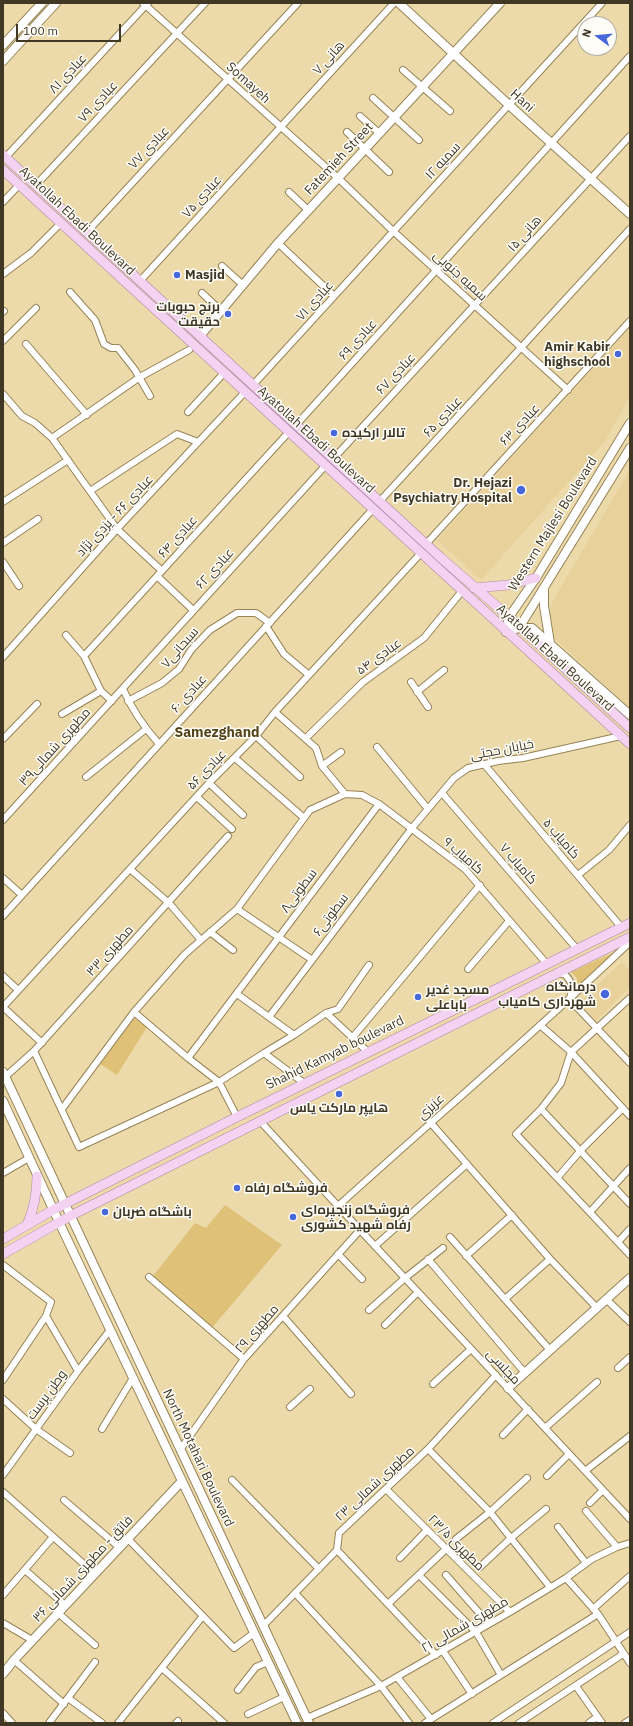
<!DOCTYPE html>
<meta charset="utf-8">
<style>
body{margin:0}
#map{position:relative;width:633px;height:1726px;overflow:hidden;background:#eddaab;font-family:"IBM Plex Sans",sans-serif}
canvas{display:block}
.frame{position:absolute;inset:0;border:4px solid #403825;pointer-events:none}
.north{position:absolute;left:577px;top:16px;width:40px;height:40px;box-sizing:border-box;background:#fefdf8;border:1px solid #b2aea4;border-radius:50%;rotate:286deg;font-size:11px;font-weight:700;line-height:16px;text-align:center;color:#403825}
.north::after{content:'';display:block;margin:auto;width:14px;height:18px;background:#4767db;clip-path:polygon(50% 0,100% 100%,50% 72%,0 100%)}
.scale{position:absolute;left:16px;top:24px;width:105px;height:18px;box-sizing:border-box;border:2px solid #403825;border-top:0;padding-left:5px;font-size:12px;line-height:14px;white-space:nowrap;color:#403825;-webkit-text-stroke:3px #fefdf8;paint-order:stroke}
</style>
<div id="map">
<canvas width="633" height="1726"></canvas>
<div class="frame"></div>
<div class="north">N</div>
<div class="scale">100 m</div>
</div>
<script>
const ctx = document.querySelector('canvas').getContext('2d');
ctx.lineJoin = 'round';
function paint(path, color) { ctx.fillStyle = color; ctx.fill(path, 'evenodd'); }
function strokePath(path, color, width, dash) { ctx.strokeStyle = color; ctx.lineWidth = width; ctx.lineCap = dash ? 'butt' : 'round'; ctx.setLineDash(dash || []); ctx.stroke(path); }
function drawText(font, color, halo, rows, align = 'center') {
  ctx.font = font + ' "IBM Plex Sans",Cairo,sans-serif'; ctx.lineWidth = 3; ctx.setLineDash([]); ctx.textBaseline = 'middle'; ctx.strokeStyle = halo; ctx.fillStyle = color; for (const [text, x, y, turn = 0] of rows) {
    ctx.save(); ctx.translate(x, y); ctx.rotate((+turn || 0) * Math.PI / 180); ctx.textAlign = isNaN(turn) ? turn : align; if (halo) ctx.strokeText(text, 0, 0); ctx.fillText(text, 0, 0); ctx.restore();
  }
}
const built = new Path2D(`
 M630,328V396L606,440L481,580L437,540Z
 M630,470V708L555,639L552,632L550,613L552,602Z
 M622,962L630,971V987L596,1021L580,1001Z`);
const green = new Path2D(`
 M617,951L576,988L577,978L571,972Z
 M134,1018L147,1027L117,1075L100,1064Z
 M225,1205L282,1245L211,1329L153,1276L195,1223L206,1228Z`);
const street = new Path2D(`
 M143,3L338,178L393,231L568,390
 M403,70L450,111
 M373,98L419,140
 M360,116L379,133
 M347,132L389,172
 M5,158L148,3
 M36,185L205,3
 M289,192L308,210
 M3,202L19,185
 M87,232L298,3
 M278,243L334,296
 M222,266L243,285
 M3,274L31,253L61,223
 M140,281L394,3
 M70,292L95,320L104,344L111,348H118L135,370L150,396
 M202,293L221,311
 M3,312L4,311
 M3,341L36,308
 M26,344L87,415
 M253,385L602,3
 M3,394L22,416L35,423L52,438L117,529L162,571
 M188,412L224,373
 M297,424L630,56
 M52,438L140,377L189,350
 M334,458L630,136
 M90,491L177,434L198,442
 M380,501L630,229
 M3,502L68,460
 M3,543L38,519
 M426,544L630,321
 M3,562L19,586
 M157,576L193,610
 M266,626L284,654L309,675
 M66,635L84,656L101,691L112,701
 M84,656L288,433
 M3,657L117,529L245,392
 M411,682L428,707
 M123,689C132,710 144,727 159,744
 M417,692L444,670
 M128,701L162,683L179,669L191,650L210,630L237,613H256L270,623
 M275,712L316,748L322,766L345,794
 M62,714L101,691
 M256,736L300,777
 M306,738L363,682L424,638L462,591
 M3,739L37,704
 M377,747L428,809
 M235,758L303,817
 M484,764L622,928
 M322,766L341,752
 M86,777L146,729
 M209,783L243,815
 M442,793L577,949
 M197,797L232,829
 M3,820L325,466
 M130,869L169,903L200,939
 M578,875L609,850L630,825
 M3,878L22,895
 M237,909L311,959
 M3,916L373,509
 M210,932L233,950
 M468,969L509,921
 M557,973L564,974C573,981 573,989 570,998
 M3,976L18,990
 M237,994L294,1035
 M630,998L571,1052L561,1083L541,1109L516,1134L630,1255
 M570,1000L630,1063
 M134,1012L188,1058L219,1082L237,1117
 M326,1013L368,1052
 M269,1017L412,828L454,778L468,768L498,761L523,758L621,736
 M540,1025L571,1052L630,1116
 M353,1037L480,885
 M42,1043L3,1007L209,783L256,736L275,712L421,553
 M34,1051L79,1147L219,1082L264,1053L294,1035L326,1013L338,1009L369,965
 M264,1053L304,1083
 M188,1058L379,804
 M5,1077L34,1051L228,836
 M62,1109L134,1012L185,954L237,909L310,810L345,794L362,795L379,804L465,869L546,963
 M541,1109L630,1204
 M260,1121L360,1230L630,1519
 M430,1122L550,1259L597,1308
 M3,1173L29,1158
 M558,1177L581,1150L623,1108
 M338,1206C435,1118 535,1033 630,942
 M590,1212L630,1168
 M450,1237L550,1350
 M618,1242L630,1229
 M375,1246L467,1164
 M338,1254L362,1279
 M466,1256L512,1215
 M428,1259L525,1373
 M3,1265L51,1302L46,1316L3,1380
 M149,1277L244,1359
 M505,1299L550,1259
 M607,1300L630,1322
 M369,1310L405,1278L443,1248
 M46,1316L78,1371
 M283,1316L351,1394
 M385,1325L418,1292
 M618,1368L630,1357
 M433,1384L471,1349
 M3,1399L36,1429L70,1453
 M290,1407L310,1389
 M545,1428L597,1382
 M102,1429L133,1378
 M503,1435L528,1409
 M428,1449L490,1512L550,1587
 M180,1450L244,1359L360,1230
 M585,1471L630,1436
 M3,1475L78,1371L110,1330
 M547,1476L569,1454
 M232,1480L319,1569
 M386,1489L510,1612
 M3,1492L95,1574
 M64,1500L120,1548
 M590,1503L603,1490
 M586,1511L617,1547
 M558,1527L586,1563
 M128,1539L234,1648L254,1633
 M456,1539L490,1512L527,1478
 M337,1550L436,1655
 M400,1558L427,1530
 M480,1567L511,1538L546,1509
 M25,1570L65,1605
 M419,1575L476,1632L501,1675
 M446,1575L489,1624
 M566,1578L598,1614L630,1663
 M295,1593L381,1686L409,1723
 M3,1595L53,1537
 M388,1604L446,1549
 M593,1609L630,1576
 M58,1613L95,1645
 M3,1623L32,1640
 M263,1626L337,1550L339,1533L428,1449L496,1375
 M443,1651L472,1694
 M14,1660L64,1704
 M162,1668L224,1723
 M397,1677L431,1719
 M576,1686L602,1723
 M238,1690L256,1667L268,1662
 M68,1698L102,1723
 M3,1713L12,1723
 M248,1714L284,1697
 M307,1718L381,1686L510,1612L566,1578L592,1559L617,1547L630,1543
 M49,1723L95,1662
 M118,1723L202,1617
 M176,1723L178,1721
 M425,1723L598,1614
 M493,1723L630,1632
 M519,1723L623,1654
 M589,1723L597,1717
 M625,1723L630,1720`);
const secondary = new Path2D(`
 M399,3L509,105L630,214
 M3,45L42,3
 M3,61L56,3
 M200,336L278,243L500,3
 M630,423L536,578L509,617L506,632L519,628L630,448
 M544,590V606L550,643
 M519,628H532L630,715
 M3,1072L309,1723
 M3,1101L59,1222L297,1723
 M508,1388L630,1278
 M3,1674L14,1660L182,1481`);
const primary = new Path2D(`
 M3,155L440,557L509,617L630,728
 M3,170L630,744
 M474,588L508,585L536,578
 M27,1225C34,1209 37,1194 37,1176
 M3,1239L53,1210L237,1117L630,923
 M3,1254L70,1216L630,937`);
const markers = [
 [177,275,4,"#4767db"],
 [228,314,4,"#4767db"],
 [618,354,4,"#4767db"],
 [334,433,4,"#4767db"],
 [521,490,5,"#4767db"],
 [605,994,5,"#4767db"],
 [418,997,4,"#4767db"],
 [339,1094,4,"#4767db"],
 [237,1188,4,"#4767db"],
 [105,1212,4,"#4767db"],
 [293,1217,4,"#4767db"]
];
const streetNames = [
 ["هانی ۷",329,58,-48],
 ["عبادی ۸۱",68,74,-47],
 ["Somayeh",248,83,42],
 ["Hani",522,101,42],
 ["عبادی ۷۹",98,102,-47],
 ["عبادی ۷۷",149,148,-47],
 ["Fatemieh Street",339,159,-47],
 ["سمیه ۱۲",443,161,-47],
 ["عبادی ۷۵",202,197,-48],
 ["Ayatollah Ebadi Boulevard",77,221,43],
 ["هانی ۱۵",525,234,-48],
 ["سمیه جنوبی",460,276,42],
 ["عبادی ۷۱",315,301,-48],
 ["عبادی ۶۹",358,340,-48],
 ["عبادی ۶۷",396,374,-47],
 ["عبادی ۶۵",443,417,-47],
 ["عبادی ۶۳",520,425,-47],
 ["Ayatollah Ebadi Boulevard",316,440,42],
 ["عبادی ۶۶ - یزدی نژاد",115,516,-47],
 ["Western Majlesi Boulevard",553,524,-58],
 ["عبادی ۶۴",178,537,-48],
 ["عبادی ۶۲",215,569,-48],
 ["سبحانی۷",180,648,-49],
 ["عبادی ۵۴",379,657,-36],
 ["Ayatollah Ebadi Boulevard",555,658,42],
 ["عبادی ۶۰",189,694,-48],
 ["مطهری شمالی۳۹",55,747,-48],
 ["خیابان حجتی",502,750,-11],
 ["عبادی ۵۶",207,770,-46],
 ["کامیاب ۵",561,839,49],
 ["کامیاب ۹",463,856,41],
 ["کامیاب ۷",518,864,49],
 ["سطوتی۸",299,891,-53],
 ["سطوتی۶",331,915,-53],
 ["مطهری ۳۳",110,951,-48],
 ["Shahid Kamyab boulevard",335,1053,-26],
 ["عزیزی",431,1107,-42],
 ["مطهری ۲۹",257,1329,-49],
 ["مجلسی",503,1367,47],
 ["وطن پرست",47,1395,-54],
 ["North Motahari Boulevard",198,1458,65],
 ["مطهری شمالی ۲۳",375,1484,-43],
 ["مطهری ۲۳/۵",456,1543,45],
 ["فاتق - مطهری شمالی ۳۶",83,1569,-47],
 ["مطهری شمالی ۲۱",465,1625,-30]
];
const poiNames = [
 ["Masjid",185,275],
 ["برنج حبوبات",220,307,"right"],
 ["حقیقت",220,322,"right"],
 ["Amir Kabir",610,347,"right"],
 ["highschool",610,362,"right"],
 ["تالار ارکیده",342,433],
 ["Dr. Hejazi",512,483,"right"],
 ["Psychiatry Hospital",512,498,"right"],
 ["درمانگاه",596,987,"right"],
 ["شهرداری کامیاب",596,1002,"right"],
 ["مسجد غدیر",426,990],
 ["باباعلی",426,1005],
 ["هایپر مارکت یاس",339,1108,"center"],
 ["فروشگاه رفاه",245,1188],
 ["فروشگاه زنجیره‌ای",301,1210],
 ["رفاه شهید کشوری",301,1225],
 ["باشگاه ضربان",113,1212]
];
const neighbourhoodNames = [
 ["Samezghand",217,733]
];
paint(built, '#e8d19b');
paint(green, '#dfc278');
strokePath(street, '#968458', 8);
strokePath(secondary, '#968458', 10);
strokePath(primary, '#af89a4', 10);
strokePath(street, '#fff', 6);
strokePath(secondary, '#fff', 8);
strokePath(primary, '#f3d3f1', 9);
for (const [x, y, r, color] of markers) { const dot = new Path2D(); dot.arc(x, y, r, 0, 2 * Math.PI); ctx.fillStyle = color; ctx.fill(dot); strokePath(dot, '#fefdf8', 1.5); }
drawText('13px', '#403825', '#fefdf8', streetNames);
drawText('bold 13px', '#403825', '#fefdf8', poiNames, 'left');
drawText('bold 14px', '#544317', '#fefdf8', neighbourhoodNames);
</script>
